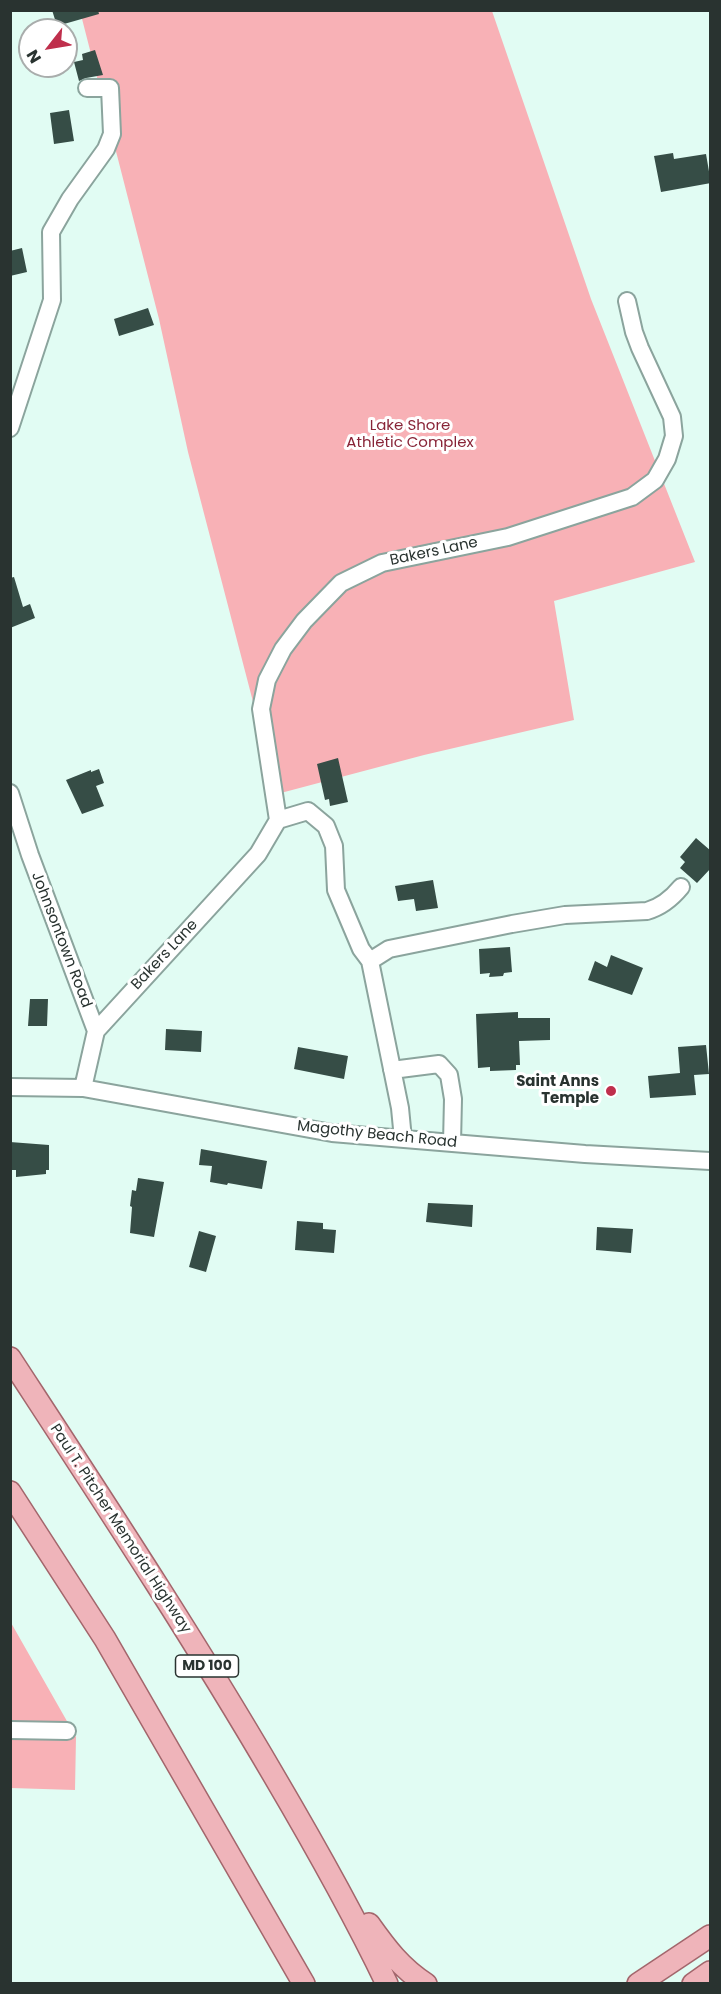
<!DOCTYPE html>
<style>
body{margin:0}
#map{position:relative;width:721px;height:1994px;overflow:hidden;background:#e1fcf3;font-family:Poppins,sans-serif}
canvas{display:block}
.frame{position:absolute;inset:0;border:12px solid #293330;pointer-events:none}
.north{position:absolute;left:18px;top:18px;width:60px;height:60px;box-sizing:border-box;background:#fff;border:2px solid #a9adac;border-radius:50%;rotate:239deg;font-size:16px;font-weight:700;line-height:24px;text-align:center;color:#293330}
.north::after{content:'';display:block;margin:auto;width:21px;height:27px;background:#bf2f4c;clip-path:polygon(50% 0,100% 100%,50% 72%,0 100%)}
</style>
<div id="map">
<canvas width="721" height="1994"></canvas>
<div class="frame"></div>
<div class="north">N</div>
</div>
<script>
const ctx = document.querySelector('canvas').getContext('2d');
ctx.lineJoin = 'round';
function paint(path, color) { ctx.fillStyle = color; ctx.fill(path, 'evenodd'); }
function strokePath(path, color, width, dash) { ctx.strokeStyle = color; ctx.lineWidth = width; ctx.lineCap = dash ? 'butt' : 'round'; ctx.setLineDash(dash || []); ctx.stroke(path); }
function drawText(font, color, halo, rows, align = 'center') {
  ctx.font = font + ' Poppins,sans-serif'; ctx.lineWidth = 6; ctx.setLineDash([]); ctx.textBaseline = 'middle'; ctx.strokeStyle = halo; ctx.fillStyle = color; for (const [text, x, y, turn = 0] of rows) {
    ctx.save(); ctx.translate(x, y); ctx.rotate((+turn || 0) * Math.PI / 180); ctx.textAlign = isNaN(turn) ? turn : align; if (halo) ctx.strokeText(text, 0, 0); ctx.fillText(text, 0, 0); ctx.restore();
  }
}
const green = new Path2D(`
 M80,11H492L591,299L695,562L554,601L574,720L424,755L277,794L188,452L159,319Z
 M10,1621L76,1737L75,1790L11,1788Z`);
const building = new Path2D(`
 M52,10H98L99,14L57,26Z
 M95,50L103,75L86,78L79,81L74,62L83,60L82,54Z
 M69,110L74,141L54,144L50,113Z
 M673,153L674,159L706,154L711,183L661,192L654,156Z
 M22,248L27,272L10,276V251Z
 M148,308L154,325L119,336L114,319Z
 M14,577L23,607L30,604L35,618L10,628V578Z
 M338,758L348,802L330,806L329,799L325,800L317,764Z
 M99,769L104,783L96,786L104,806L82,814L66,780L91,770V772Z
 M696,838L711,851V868L697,883L680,868L685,862L680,857Z
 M433,880L438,908L416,911L414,899L398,901L395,886Z
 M510,947L512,972L504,973L503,976L489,977L490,973L480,974L479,949Z
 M611,955L643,968L632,995L588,980L595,961L607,967Z
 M30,999H48L47,1026H28Z
 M518,1012V1018H550V1040L519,1041L520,1065H516V1070L490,1071V1067L478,1068L476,1014Z
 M166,1029L202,1031L201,1052L165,1050Z
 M706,1045L709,1074L694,1075L696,1095L650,1098L648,1076L680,1073L678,1047Z
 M298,1047L348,1056L344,1079L294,1069Z
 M10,1142L49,1145V1170H46V1174L16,1177V1170H11Z
 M201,1149L267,1161L262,1189L228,1183L227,1185L210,1182L212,1166L199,1165Z
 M138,1178L164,1182L154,1237L130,1233L132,1207L130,1206L132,1190L136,1191Z
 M428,1203L473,1205L472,1227L426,1222Z
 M297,1221L323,1223V1229L336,1230L334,1253L295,1250Z
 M597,1227L633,1229L631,1253L596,1250Z
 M199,1231L216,1236L206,1272L189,1267Z`);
const minor = new Path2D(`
 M10,428L52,300L51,232L70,199L106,149L112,134L110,88H87
 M10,793L30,855L96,1031L83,1088
 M278,820L308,811L326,826L334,846L336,890L361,949L370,961
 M96,1031L258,854L278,820L261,709L267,680L283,649L304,621L341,583L382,563L508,537L632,497L655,480L667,459L674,436L672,417L640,348L634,332L627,301
 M392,1070L439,1064L449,1075L453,1099L452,1143
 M10,1087L83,1088L332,1133L585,1154L710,1161
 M403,1139L400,1108L370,961L389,949L512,924L565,915L647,911C661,907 672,898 681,887
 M10,1730L67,1731`);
const major = new Path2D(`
 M10,1358C100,1496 191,1634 274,1776C314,1844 353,1913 387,1984
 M10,1492L105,1639L304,1984
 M369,1924C386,1948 401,1968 426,1984
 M638,1984L710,1936
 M693,1984L710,1972`);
const markers = [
 [611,1091,6,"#bf2f4c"]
];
const shields = [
 [207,1666,63]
];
const shieldNames = [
 ["MD 100",207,1666]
];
const parkNames = [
 ["Lake Shore",410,426],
 ["Athletic Complex",410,443]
];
const streetNames = [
 ["Bakers Lane",434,552,-12],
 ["Johnsontown Road",61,940,69],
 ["Bakers Lane",165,955,-47],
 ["Magothy Beach Road",377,1135,6],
 ["Paul T. Pitcher Memorial Highway",120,1529,57]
];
const poiNames = [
 ["Saint Anns",599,1082],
 ["Temple",599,1099]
];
paint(green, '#f8b1b6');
paint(building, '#364d46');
strokePath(minor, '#8ba49d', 20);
strokePath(major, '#a3666c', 24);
strokePath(minor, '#fff', 16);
strokePath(major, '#efb4ba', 21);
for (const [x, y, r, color] of markers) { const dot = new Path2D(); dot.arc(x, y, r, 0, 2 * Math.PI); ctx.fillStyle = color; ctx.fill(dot); strokePath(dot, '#fff', 2); }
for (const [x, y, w] of shields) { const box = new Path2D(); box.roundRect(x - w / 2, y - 11, w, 22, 4.5); ctx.fillStyle = '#fff'; ctx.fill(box); strokePath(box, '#293330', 1.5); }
drawText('bold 14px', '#293330', null, shieldNames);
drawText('15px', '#882437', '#fff', parkNames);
drawText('15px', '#293330', '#fff', streetNames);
drawText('bold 15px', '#293330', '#fff', poiNames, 'right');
</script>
